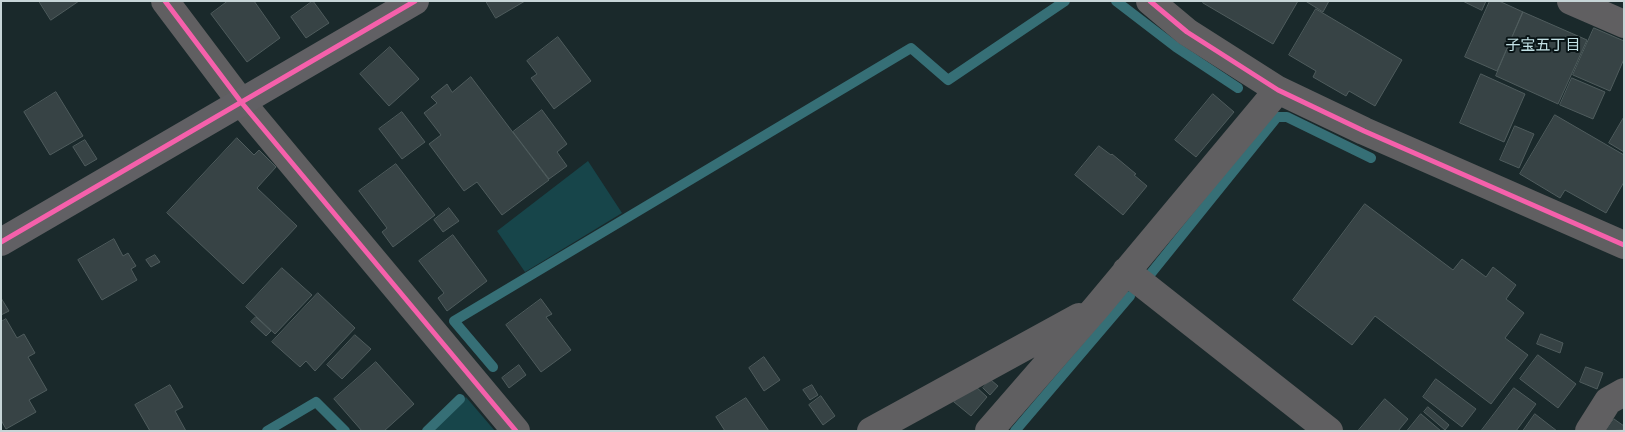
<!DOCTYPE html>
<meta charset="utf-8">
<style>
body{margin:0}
#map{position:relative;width:1625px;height:432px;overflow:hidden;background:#1a292b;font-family:Merriweather,serif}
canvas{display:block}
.frame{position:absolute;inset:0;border:2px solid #c7d5d7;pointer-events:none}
</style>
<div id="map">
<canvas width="1625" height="432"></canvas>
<div class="frame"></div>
</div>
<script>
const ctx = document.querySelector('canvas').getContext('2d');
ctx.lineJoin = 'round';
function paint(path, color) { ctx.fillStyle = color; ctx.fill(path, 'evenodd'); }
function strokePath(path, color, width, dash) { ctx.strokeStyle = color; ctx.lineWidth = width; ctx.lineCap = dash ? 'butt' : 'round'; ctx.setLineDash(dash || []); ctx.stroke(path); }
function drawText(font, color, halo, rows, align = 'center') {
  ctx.font = font + ' Merriweather,"Noto Sans JP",serif'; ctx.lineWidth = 4; ctx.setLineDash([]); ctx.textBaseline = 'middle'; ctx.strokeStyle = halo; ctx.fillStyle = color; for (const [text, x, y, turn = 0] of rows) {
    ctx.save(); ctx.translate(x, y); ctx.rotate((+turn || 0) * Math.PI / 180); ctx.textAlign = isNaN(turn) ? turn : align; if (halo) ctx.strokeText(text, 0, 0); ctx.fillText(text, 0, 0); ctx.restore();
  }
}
const green = new Path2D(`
 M588,161L622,213L525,272L497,231Z
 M466,397L495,431H432Z`);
const stream = new Path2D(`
 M1116,1L1176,47L1238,88
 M1148,277L1277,117H1287L1371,158
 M493,367L454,321L911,48L948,80L1065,1
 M267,431L316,402L345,431
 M427,431L460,399
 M1015,431L1130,296`);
const building = new Path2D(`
 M39,1H79L51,20Z
 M228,1H254L280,38L247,62L211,14Z
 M313,1L329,23L306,38L291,17Z
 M486,1H525L496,18Z
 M1204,1H1298L1273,44L1203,3Z
 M1308,1H1329L1323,12L1307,2Z
 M1463,1H1486L1482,10Z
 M1490,1H1499L1523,12L1497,71L1465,57Z
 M1316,9L1402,60L1375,106L1349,91L1346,96L1313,77L1316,71L1289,55Z
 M1523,12L1587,40L1558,104L1496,76Z
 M1594,28L1624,41V59L1610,91L1573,75Z
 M558,37L591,81L554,109L531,78L537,74L527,61Z
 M390,47L419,79L389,106L360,74Z
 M1481,74L1525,94L1504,142L1460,123Z
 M471,77L549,180L502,215L477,182L464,191L429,144L441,135L424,113L437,103L431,97L447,84L452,92Z
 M1572,78L1605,92L1593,119L1560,105Z
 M56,92L83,136L50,155L24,112Z
 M1213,94L1234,112L1196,157L1175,140Z
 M542,110L567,144L557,152L567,166L549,179L513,132Z
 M402,112L425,142L402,159L379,129Z
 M1555,115L1624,155V182L1606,213L1565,190L1560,198L1520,174Z
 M1624,117V152L1609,143Z
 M1515,126L1534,134L1519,168L1500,160Z
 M237,138L254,155L259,150L276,167L257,188L297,226L243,284L167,213Z
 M85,140L97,159L85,166L73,147Z
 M1099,146L1111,155L1112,154L1136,174L1134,175L1147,186L1123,215L1075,175Z
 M396,164L435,215L393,247L382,232L387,228L359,191Z
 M1365,204L1453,270L1462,259L1486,277L1493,267L1516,285L1506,299L1524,313L1505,338L1528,355L1491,404L1375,316L1352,345L1293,300Z
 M449,208L459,221L443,232L434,220Z
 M453,235L487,281L447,311L438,298L444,293L419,261Z
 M114,239L123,256L128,253L136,266L131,269L137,280L102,300L78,260Z
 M155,255L160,262L151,267L146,260Z
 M282,268L312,295L275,334L246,307Z
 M318,293L355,328L315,371L306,361L300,367L272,342Z
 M1,298L9,311L1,315Z
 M541,299L552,314L546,317L571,350L541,372L506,325Z
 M256,317L271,331L266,336L251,322Z
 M6,319L17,338L24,334L35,353L28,357L47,390L29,400L36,412L6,429L1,420V322Z
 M1541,334L1563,343L1560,353L1537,344Z
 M355,335L371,349L342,379L327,365Z
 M1538,355L1576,384L1558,408L1520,379Z
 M764,357L780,380L764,391L749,368Z
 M376,362L414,404L384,431H362L334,399Z
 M519,365L526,375L509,388L502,378Z
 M1586,367L1603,373L1597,389L1580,382Z
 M1436,379L1476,409L1462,427L1423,397Z
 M991,380L998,386L990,395L983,388Z
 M170,385L183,407L175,411L186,431H150L135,405Z
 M812,385L818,395L810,400L803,390Z
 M974,385L987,397L971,416L954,402Z
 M1514,388L1536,404L1516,431H1483L1482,430Z
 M821,396L835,416L823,425L809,405Z
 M746,398L769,431H725L716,417Z
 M1385,399L1408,419L1398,431H1360L1359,430Z
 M1428,407L1449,425L1445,430L1424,412Z
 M1421,414L1441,431H1407Z
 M1535,414L1557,431H1523Z
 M1614,419L1624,426V430L1605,431Z`);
const street = new Path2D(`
 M165,1L241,102L516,431
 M1150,1L1187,32L1278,90L1364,131L1624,245
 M1571,1L1624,24
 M1126,271L1329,431
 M871,431L1079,317
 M989,431L1096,308L1278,90
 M1589,431L1608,401L1624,392`);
const secondary = new Path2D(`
 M1,242L415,1`);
const cycleway = new Path2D(`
 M165,1L241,102L516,431
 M1150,1L1187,32L1278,90L1364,131L1624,245
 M1,242L415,1`);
const neighbourhoodNames = [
 ["子宝五丁目",1543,46]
];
paint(green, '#17454a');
strokePath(stream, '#366f76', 10);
paint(building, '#374345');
strokePath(building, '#4f5c5d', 1);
strokePath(street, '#605f61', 28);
strokePath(secondary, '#616064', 28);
strokePath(cycleway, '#f560ab', 5);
drawText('15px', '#c3e1e5', '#091416', neighbourhoodNames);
</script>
